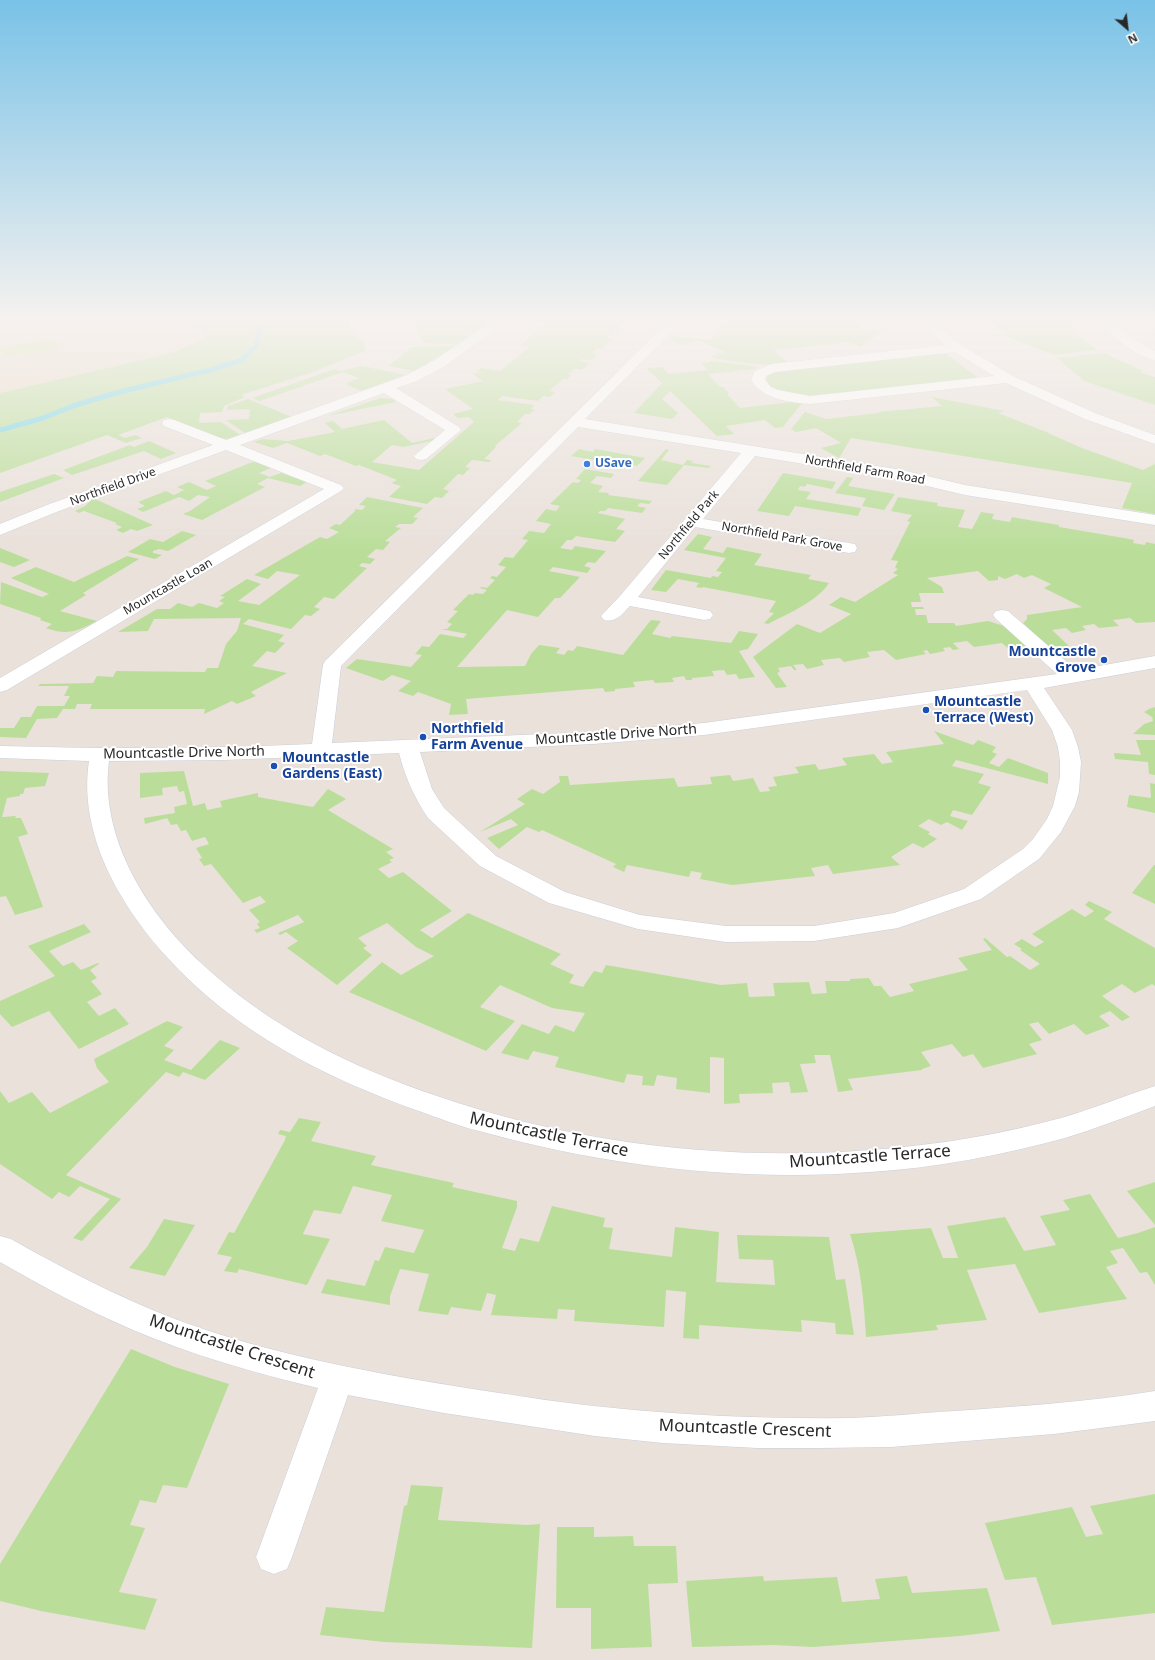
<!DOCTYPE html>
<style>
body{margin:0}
#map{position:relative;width:1155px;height:1660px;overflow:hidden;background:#eae1db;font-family:"Noto Sans",sans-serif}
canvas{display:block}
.north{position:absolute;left:1107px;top:8px;width:40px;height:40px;-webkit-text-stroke:3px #fff;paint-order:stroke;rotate:152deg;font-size:11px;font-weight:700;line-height:16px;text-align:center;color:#282828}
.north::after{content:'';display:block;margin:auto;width:14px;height:18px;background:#282828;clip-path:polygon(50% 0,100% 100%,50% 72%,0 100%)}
</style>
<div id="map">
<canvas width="1155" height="1660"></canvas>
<div class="north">N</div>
</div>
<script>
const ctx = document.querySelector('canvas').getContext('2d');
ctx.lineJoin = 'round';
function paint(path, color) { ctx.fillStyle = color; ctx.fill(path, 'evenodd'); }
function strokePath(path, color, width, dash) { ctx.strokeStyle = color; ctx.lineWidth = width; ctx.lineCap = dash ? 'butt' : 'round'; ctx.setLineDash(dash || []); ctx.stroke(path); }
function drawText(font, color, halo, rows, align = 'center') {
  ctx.font = font + ' "Noto Sans",sans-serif'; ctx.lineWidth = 4; ctx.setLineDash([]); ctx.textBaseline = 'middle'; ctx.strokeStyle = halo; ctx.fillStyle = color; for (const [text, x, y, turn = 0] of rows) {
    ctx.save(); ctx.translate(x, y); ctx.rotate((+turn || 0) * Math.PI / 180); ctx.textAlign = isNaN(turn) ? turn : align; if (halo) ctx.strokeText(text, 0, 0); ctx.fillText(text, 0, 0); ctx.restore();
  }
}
const education = new Path2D(`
 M0,319H180L207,334L203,339L171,353L0,393Z`);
const green = new Path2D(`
 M180,319H348L352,332L364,341L365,351L313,372L241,395L245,397L224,406L222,412L200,413L199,423L221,422L240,435L228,439L220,438L167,417L118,435L125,438L135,435L142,438L126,443L107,435L0,473V393L171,353L203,339L207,334L205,332Z
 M454,319H486L488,321L459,345L423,343L414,323L454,320Z
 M530,319H633H627L617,329L621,330L617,334L612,333L607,339H613L602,349L597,348L593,352L598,354L592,360L581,359L579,361L589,363L582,370L574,369L568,374L572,375L567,379H563L549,391L555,392L550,397L543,396L538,401L502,396L498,400L534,405L531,409L535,410L530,414H525L517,422L522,423L495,446L496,447L484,459L491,460L489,462L472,460L465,467L470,468L463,475L458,474L443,489L449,491L442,498L435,497L427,504L389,497L401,486L391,483L397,480L359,465L356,466L325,454L320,456L287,443L273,448L254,442L262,439L288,441L335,432L325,423L333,421L342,429L384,420L412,443L434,438L437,440L403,447L392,445L372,462L419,470L474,422L469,417L458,418L453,414L473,409L445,389L483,381L473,374L482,372L477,371L481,368L500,371L529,347L520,345L546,323L528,320Z
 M730,319H855L856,320L854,321L866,331L884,330L860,347L852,342L774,350L787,362L764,365L716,359L710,356L725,352L699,341L683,345L670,339L672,336L710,340L720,330L717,329L722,324H725Z
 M986,319H1069L1076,334L1097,350L1053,355L1003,335L991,337L989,335L1006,333Z
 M417,346H456L414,371L389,366L410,348Z
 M945,353L980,379L809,398L772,389L766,381L768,375L778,370Z
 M1104,353L1143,371L1140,372L1155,377V405L1084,381L1057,358Z
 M713,361L758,367L755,369L708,374L720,387H723L729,393L727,394L740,408L792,402L802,403L783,427L775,428L765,420L726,426L734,434L717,436L670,391L662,399L678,413L672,419L634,413L661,384H663L646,368L662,367L669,374L708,370L701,363Z
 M362,366L406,375L362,391L345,384L359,378L343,372L260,401L252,398L335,369L340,371Z
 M932,397L1004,411L998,413L1049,433H1048L1082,448L1143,470L1155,464V514L1122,508L1132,483L851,438L839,458L821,448L841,443L816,428L796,432L791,429L805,412L826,419L879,413V412L942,406Z
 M381,398L392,399L396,402L327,416Z
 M248,399L292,417L245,433L226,420L249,419L250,409L227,410L228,406Z
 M149,441L176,453L161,459L144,451L72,475L63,470L130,445L134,447Z
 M579,449L593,452L595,449L645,458L637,466L625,464L623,465L571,456Z
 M666,449L669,450L661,460L683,465L687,460L693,461L691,463L711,466L709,468L684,465L667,485L638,481Z
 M255,461L273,467L259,473L270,477L281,473L307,482L300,486L268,478L257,484L265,487L202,520L183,514L190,511L210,497L198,495L189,501L179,497L143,512L137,509L145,506L138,502L166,491L174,495L184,490L177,487L189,482L207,490L216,486L205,481Z
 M585,469L614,474L611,478L597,476L590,483L603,486L598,492L609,493L608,495L652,501L649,504L640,503L637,506L646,508L642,513L608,508L605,511H600L598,513L625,519L616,529L625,531L615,542L576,536L572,540H567L560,548L572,550L575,546L606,551L595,563L588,562L584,566L591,568L587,573L553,567L549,571L580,577L560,598H555L538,617L507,610L457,667L525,666L531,654L539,645L560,648L556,653L564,655L568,650L573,651L577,646L623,655L651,620L661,621L652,634L670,638L672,636L731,643L739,631L758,634L748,649L739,651L755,677L739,679L736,674L727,675L724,670L712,671L714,676L692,678V680H686L684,676L672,678L674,682L655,683L653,680L633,682L635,687L615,689V691L605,692L603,688L466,699L468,714L449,715L451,704L418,692L413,696L398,691L411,681L392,675L383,681L346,668L357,659L411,667L422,655L415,654L422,646L429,647L440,634L463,638L467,634L441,629H447L452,624L447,622L458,611L453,610L469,594L473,595L475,593L483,594L487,590L480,588L481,587L487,588L495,580L490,578L492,576L497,577L506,567L498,565L505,557L513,558L528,540L522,539L529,531L544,533L551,524L536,521L546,509L556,511L560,506L550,504L573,482L578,483L581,480L576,479Z
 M783,473L836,482L832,489L807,484L805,487L800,486L798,490L811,492L806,499L861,508L858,516L795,506L789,516L757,511Z
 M54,474L64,478L0,502V492Z
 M847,477L853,478L848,486L895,494L884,510L862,506L866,498L835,493Z
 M367,497L423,508L413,517L418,518L412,524H399L395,527L401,528L385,541L390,542L383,550L376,549L367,557L375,559L370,564L362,563L359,566L367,568L334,599L324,597L314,607L320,609L311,616L305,615L291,629L249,619L243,624L284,635L278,641L285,643L275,653L267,651L252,666L287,673L251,692L256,696L237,704L232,701L204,714L205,709H90L92,704H77L75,709H63L57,718L37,719L26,738L0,737V728H14L21,717H31L37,706H64L70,696H64L69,686H38L40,684L93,683L97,676L113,677L116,671L205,672L207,668H218L226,644L237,631L241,618L154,619L148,631L118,632L157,609H170L178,603L192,607L199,603L217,608L224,603L219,601L225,597L220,596L247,579L261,584L238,601L259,605L300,575L277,571L268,579L254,575L320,537L327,539L339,532L329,528L336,524L340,525L355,511V509L362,510L366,506L359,505Z
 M898,497L938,503L937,506L965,510L958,527L972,529L981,512L994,514L992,519L1010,522L1012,517L1017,518L1059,525V527L1124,538L1134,540L1133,543L1145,545L1146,542L1155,544V622L1136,623L1130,618L1113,620L1119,626L1099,628L1094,624L1082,626L1086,630L1072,633L1066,628L1052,630L1069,646L1051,649L1023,623L1027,619V615L1082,607L1044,588L1051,584L1032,575L1024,578L1017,574L1005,579L998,576V580L989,581L978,571L927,578L942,587L944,593H919L921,602H911L912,607H923L924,609H915L916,615H926L928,623H954L956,626L988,621L1004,626L1033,652L1015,655L1002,643L974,647L967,641L953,643L959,649L953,650L950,647L943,648L945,651L930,654L927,650L923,651L926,654L896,660L884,650L867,652L870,657L844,662L840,658L821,660L824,665L807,669L803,664L793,665L797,670H794L791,666L778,668L780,672L777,673L787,687L776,688L753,657L797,624L820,633L851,614L829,605L841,597L855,602L898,575L893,573L898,569L895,568L898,561L891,560L910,522L907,521L912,515L891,511Z
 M95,499L153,525L137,531L131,529L123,533L116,530L122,527L115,524L117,523L84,511L79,513L75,511L85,506L91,500Z
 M182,531L196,535L168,551L159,549L153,551V553L162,555L155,559L128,552L150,539L163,542Z
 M698,534L712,537L703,549L723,553L727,547L762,554L754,565L811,575L808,579L829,583C818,601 787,614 768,624L764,623L774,613L769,612L776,601L703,587L702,588L696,587L699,583L678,579L666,592L651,590L666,570L711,578L712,576L718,577L722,572L716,571L726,558L684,550Z
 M0,548L30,560L14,567L0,562Z
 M127,556L139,559L83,593L86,595L60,611L97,621C78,631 67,636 46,628L52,624L40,620L41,618L0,604L1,582L42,597L49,594L11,578L36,567L74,582Z
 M1155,707V735L1133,734L1144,724L1153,721L1152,717L1144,712L1149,709Z
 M934,731L973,745L978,740L996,747L992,752L997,754L989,763L999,767L1008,758L1048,773V784L956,760L952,766L984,774L978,783L991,787L972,815L953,810L950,816L968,821L962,830L947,822L941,825L929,819L918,826L930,832L928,834L937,839L923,848L913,843L891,857L900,865L833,874L828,865L811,868L815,876L742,884L732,885L700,879L702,873L691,871L689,877L627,865L624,872L613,867L616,864L542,830L539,832L527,827L499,849L487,838L518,825L511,819L480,832L525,804L517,799L532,789L543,794L560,782L559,776H568L570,785L674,778L678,787L712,784L710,777L730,775L733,781L753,778L760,792L770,791L768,787L777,786L773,777L799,773L795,767L815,764L819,770L847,765L842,758L874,754L882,764L893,762L886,752L944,744Z
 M1136,740H1155V775L1149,774L1148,762L1115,759L1114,753L1141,755Z
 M0,771L49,773L45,786L25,788L23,794H20V796L7,798L2,817L16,816L15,818H21L28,834L18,837L43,907L15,915L6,896L0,897Z
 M184,771L193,806L205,803L207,810L222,807L220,801L258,793V797L313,807L328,789L346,799L328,810L393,849L386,852L394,858L389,860L392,862L378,869L389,878L403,872L452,911L420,930L432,938L468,913L561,954L550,964L574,975L569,983L583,987L594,971L602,973L606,965L721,985L747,983L749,997L775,996L773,983L809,982L812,994L827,993L825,981H850V979L869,978L874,986H881L890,997L914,991L909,984L968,970L958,958L992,950L983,939L985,938L1007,957L1010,956L1030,970L1040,964L1020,950L1022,949L1014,944L1022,939L1035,947L1044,942L1032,934L1072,909L1085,917L1094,911L1085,905L1089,901L1112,912L1104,919L1155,948V986L1152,984L1135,993L1122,984L1102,996L1130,1017L1122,1021L1110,1011L1099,1016L1110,1026L1086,1035L1074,1024L1049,1034L1038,1022L1029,1024L1042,1040L1029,1044L1037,1054L983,1068L973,1054L963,1057L952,1044L921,1052L931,1066L922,1069V1070L848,1079L853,1090L838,1092L830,1055H814L816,1063L800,1064L808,1092L791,1093L789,1082L772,1083L773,1093L739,1094L740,1103L724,1104V1058L710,1057V1093L676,1089L677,1078L657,1075L654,1086L642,1085L643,1076L627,1074L624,1083L555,1067L559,1057L533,1051L528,1060L501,1053L522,1024L549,1034L555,1025L574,1032L585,1013L552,1008L500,985L480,1007L515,1021L486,1051L349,992L382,962L401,975L434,956L416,947L387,923L358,938L367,946L363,948L372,955L337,985L287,948L298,941L286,932L280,935L278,933L304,922L298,915L257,933L254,930L260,928L257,924L260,922L249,910L266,902L260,896L243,903L211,864L204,866L199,859L202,858L196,848L209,844L205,837L192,841L186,830L181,831L177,824L171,825L167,818L145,824L144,818L175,813L174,807L187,804L184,791L179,792L177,786L162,788L163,795L140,798V773Z
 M1150,783L1155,784V813L1127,807L1129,795L1151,798Z
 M1154,865H1155V904L1132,893Z
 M84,924L91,932L49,951L63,966L73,962L81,970L98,963L99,964L90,970L97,978L91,981L102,994L87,1002L99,1016L115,1008L129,1024L79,1049L49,1011L12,1027L0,1014V1001L55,976L28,946Z
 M167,1021L183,1027L164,1046L174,1050L164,1060L191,1070L220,1040L240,1048L205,1080L183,1072L179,1077L166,1072L66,1175L121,1199L82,1241L73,1238L110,1199L80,1186L69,1197L59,1192L52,1199L0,1164V1091L9,1103L32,1092L50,1113L109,1082L97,1068L94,1059Z
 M299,1118L321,1122L311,1141L376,1156L371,1165L454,1183L452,1187L517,1201V1207L502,1248L515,1251L520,1238L539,1242L552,1206L605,1218L603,1227L613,1228L609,1249L672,1257L675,1227L719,1232L716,1282L775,1285L773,1260L739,1259L737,1235L829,1237L836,1280L845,1279L854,1335L836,1334L835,1323L801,1320L802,1332L699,1325V1339L683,1338L686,1292L666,1290L664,1327L574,1321L575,1310L558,1309L557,1319L491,1315L496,1295L487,1293L481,1311L451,1307L448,1315L418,1311L429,1274L400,1269L390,1296V1305L321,1293L327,1279L365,1286L375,1260L379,1261L385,1247L414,1253L424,1230L381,1221L392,1195L353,1186L341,1214L314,1210L303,1234L330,1239L307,1285L239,1269L237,1273L224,1271L232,1257L217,1254L229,1232L234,1233L285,1140L286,1136L278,1134L280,1130L290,1132Z
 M1155,1182V1225L1127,1191Z
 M1090,1194L1118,1238L1138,1233L1155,1227V1285L1147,1272L1140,1273L1123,1248L1110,1251L1118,1263L1106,1267L1127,1299L1039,1313L1015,1264L967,1270L987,1320L936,1325L938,1330L866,1337C864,1302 861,1267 850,1234L931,1228L943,1258H958L947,1226L1005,1217L1024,1251L1056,1245L1040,1216L1070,1210L1063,1200Z
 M164,1219L195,1225L165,1276L129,1268L147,1247Z
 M131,1349L175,1367L229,1384L187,1488L163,1485L156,1503L140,1500L130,1525L145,1528L119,1592L157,1599L145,1630L41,1611L0,1601V1564Z
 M411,1485L443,1487L438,1520L527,1525L540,1524L532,1648L384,1642L320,1635L326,1607L384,1612L404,1506L407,1505Z
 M1155,1494V1613L1052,1625L1036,1577L1005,1580L985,1523L1072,1507L1086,1537L1103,1534L1090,1506Z
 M557,1527H594V1537L633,1536L634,1546H676L678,1583L648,1584L652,1647L591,1649V1608H556Z
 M763,1576L764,1581L837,1577L842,1602L880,1599L875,1579L907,1576L912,1593L987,1588L1000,1631L960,1636L813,1647L773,1645L692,1647L686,1581Z`);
const pitch = new Path2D(`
 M53,339L60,348L5,356L0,349V348Z`);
const stream = new Path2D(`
 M0,430L43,418L73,406L112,394L214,369L242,360L257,344L258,336L265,319`);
const minor = new Path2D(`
 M495,319H509L445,366L417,381L396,388L459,427L461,430L426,459L421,460L416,459L414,456L445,430L384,393L240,445L341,485L344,488L341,491L7,690L0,692V678L324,489L226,450L59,511L0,535V524L47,505L213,445L164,426L162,423L164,420L169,419L174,420L226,440L407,375L435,360Z
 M671,319H684L585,419L902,470L965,485L1155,515V525L965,495L902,480L755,456L703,519L849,543L855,544L857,548L855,552L849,553L695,527L638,597L710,611L713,615L710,619L704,620L630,606C622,614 616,623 604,620L601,616L620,596L741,453L578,427L341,666L332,743L593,732L704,723L1057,674L996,619L993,615L996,611L1002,610L1008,611L1076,670L1155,656V668L1044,688L1072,730L1078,747L1081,762L1079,792L1075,806L1061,832L1039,859L981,899L898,928L814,941L726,942L638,929L549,903L480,866L428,818C414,797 405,777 399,753L224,760L109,761C99,837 147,913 201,963C268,1026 350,1067 437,1096C591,1149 758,1165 921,1145C937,1143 954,1141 970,1138C1000,1133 1031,1126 1061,1118C1093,1109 1123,1096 1155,1086V1106C1125,1117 1095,1129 1065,1138C1001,1155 936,1168 870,1172C738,1182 606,1166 479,1131C458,1126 439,1118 419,1111C325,1078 233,1031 166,956C119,904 78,833 89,761L0,758V746C104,749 208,749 312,744L323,665L325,661ZM1027,690L1052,730L1058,747L1060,762V777L1053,806L1047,819L1033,839L1023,849L964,889L894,913L814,926H726L640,915L565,892L496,856L444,808L432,789L420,752L593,744L704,735Z
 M915,319H928L961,345L1013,376L1095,413L1155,435V444L1085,419L1006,383L810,404C788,402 764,400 751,380L755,371L772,364L946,345ZM955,352L994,376L810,396L778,390L771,387L765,380L766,376L775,372Z
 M1101,319H1113L1125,334L1155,351V360C1135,355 1111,337 1101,319Z
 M0,1236L11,1239C64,1269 118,1297 175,1319C271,1355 373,1373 473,1389C520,1396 567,1404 614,1408C692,1416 771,1419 849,1418C885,1417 920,1413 955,1411C1022,1406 1089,1402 1155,1391V1421L1054,1434L891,1447L820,1448H757L663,1443L595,1436L444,1413L348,1395L292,1557L287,1569L274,1574L261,1569L256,1557L318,1388C255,1373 192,1355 133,1330C87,1310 43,1287 0,1262Z`);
const markers = [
 [587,464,4,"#3f7fe0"],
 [1104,660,4,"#1a4fb4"],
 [926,710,4,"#1a4fb4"],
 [423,737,4,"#1a4fb4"],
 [274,766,4,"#1a4fb4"]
];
const farShopnames = [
 ["USave",595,464]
];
const farStreetnames = [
 ["Northfield Farm Road",865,470,10],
 ["Northfield Drive",113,487,-20],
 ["Northfield Park",689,525,-50],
 ["Northfield Park Grove",782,537,10],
 ["Mountcastle Loan",168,587,-30]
];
const transitNames = [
 ["Mountcastle",1096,652,"right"],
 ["Grove",1096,668,"right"],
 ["Mountcastle",934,702],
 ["Terrace (West)",934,718],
 ["Northfield",431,729],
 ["Farm Avenue",431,745],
 ["Mountcastle",282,758],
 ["Gardens (East)",282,774]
];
const streetNames = [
 ["Mountcastle Drive North",616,735,-4],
 ["Mountcastle Drive North",184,753,-1]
];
const nearStreetnames = [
 ["Mountcastle Terrace",549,1135,12],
 ["Mountcastle Terrace",870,1157,-4],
 ["Mountcastle Crescent",232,1347,18],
 ["Mountcastle Crescent",745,1429,2]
];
paint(education, '#ebdccb');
paint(green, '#bade9a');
paint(pitch, '#cee496');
strokePath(stream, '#73d7e6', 5);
strokePath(minor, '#c9ced9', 1);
paint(minor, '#fff');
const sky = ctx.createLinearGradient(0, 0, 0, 551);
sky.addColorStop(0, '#79c2e7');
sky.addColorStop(0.58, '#f6f2ef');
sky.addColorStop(1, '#f6f2ef00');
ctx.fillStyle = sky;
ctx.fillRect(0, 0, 1155, 551);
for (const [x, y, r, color] of markers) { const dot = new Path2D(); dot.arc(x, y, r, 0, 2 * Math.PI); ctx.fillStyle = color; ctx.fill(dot); strokePath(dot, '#fff', 1.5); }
drawText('bold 12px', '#366cbe', '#fff', farShopnames, 'left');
drawText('12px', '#282828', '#fff', farStreetnames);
drawText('bold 14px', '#164399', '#fff', transitNames, 'left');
drawText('14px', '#282828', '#fff', streetNames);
drawText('17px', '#282828', '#fff', nearStreetnames);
</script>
